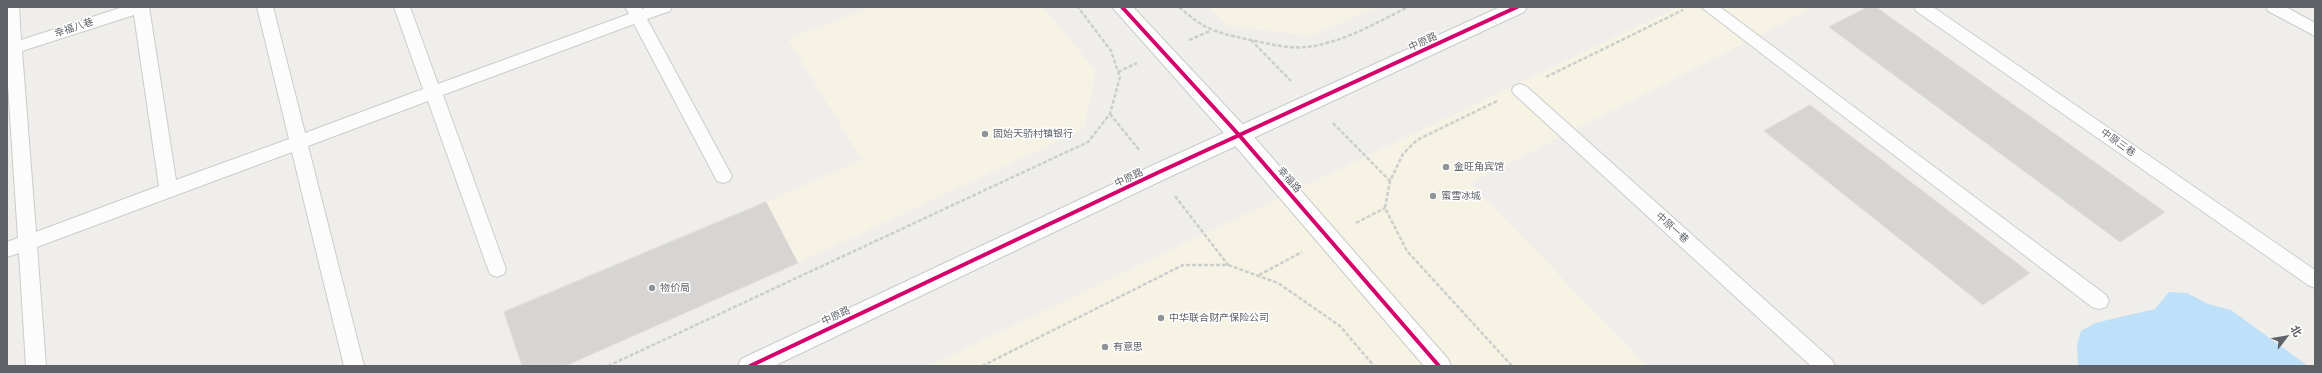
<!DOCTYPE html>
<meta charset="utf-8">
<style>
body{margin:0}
#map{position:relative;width:2322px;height:373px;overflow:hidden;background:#efeeea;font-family:"Open Sans","Noto Sans SC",sans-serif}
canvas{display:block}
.frame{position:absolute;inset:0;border:8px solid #5f6368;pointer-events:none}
.north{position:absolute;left:2266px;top:317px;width:40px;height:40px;-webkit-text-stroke:3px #fff;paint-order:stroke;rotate:59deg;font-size:11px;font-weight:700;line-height:16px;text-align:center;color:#5f6368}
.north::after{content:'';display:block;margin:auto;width:14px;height:18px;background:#5f6368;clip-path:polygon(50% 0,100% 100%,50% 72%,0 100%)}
</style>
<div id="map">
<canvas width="2322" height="373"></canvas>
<div class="frame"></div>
<div class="north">北</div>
</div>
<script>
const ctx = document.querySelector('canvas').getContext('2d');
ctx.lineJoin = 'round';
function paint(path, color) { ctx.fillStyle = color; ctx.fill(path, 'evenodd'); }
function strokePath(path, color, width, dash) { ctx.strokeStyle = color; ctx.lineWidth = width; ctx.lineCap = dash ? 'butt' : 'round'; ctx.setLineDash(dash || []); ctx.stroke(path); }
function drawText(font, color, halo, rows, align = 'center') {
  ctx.font = font + ' "Open Sans","Noto Sans SC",sans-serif'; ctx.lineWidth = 3; ctx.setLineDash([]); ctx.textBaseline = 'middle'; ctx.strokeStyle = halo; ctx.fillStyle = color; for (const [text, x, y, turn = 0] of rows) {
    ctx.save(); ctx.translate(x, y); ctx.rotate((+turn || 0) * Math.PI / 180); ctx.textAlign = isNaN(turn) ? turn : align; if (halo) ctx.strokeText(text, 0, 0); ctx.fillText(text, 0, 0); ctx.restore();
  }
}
const commercial = new Path2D(`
 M872,7H1043L1096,71L1084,129L798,263L766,202L862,160L788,39Z
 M1209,7H1378L1310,36L1228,26Z
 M1678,7H1815L1470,183L1647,366H929Z`);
const water = new Path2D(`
 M2169,292L2187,293L2208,304L2231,310L2308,366H2078L2077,345L2081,331L2095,323L2155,309Z`);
const building = new Path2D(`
 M1868,7H1876L2165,212L2120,242L1829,27Z
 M1810,105L2030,273L1983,305L1764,131Z
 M766,202L798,263L565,366H522L504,312Z`);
const path = new Path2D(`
 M1179,7C1204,29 1214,32 1246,39C1265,43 1287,49 1306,47C1342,43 1376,23 1408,7
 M1189,40L1210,31
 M1251,40L1291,81
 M1118,72L1137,63
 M1546,77L1683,10
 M1497,101L1417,140L1403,154L1390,181L1385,208L1407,251L1512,366
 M1110,114L1140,151
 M1333,123L1390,181
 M1175,196L1228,265
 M1356,223L1385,208
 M1259,275L1302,252
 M608,366L1088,142L1110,114L1120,77L1111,51L1078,7
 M982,366L1183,265H1228L1278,283L1340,326L1374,366`);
const service = new Path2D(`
 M7,7H19L21,40L123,7H149L176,180L289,139L257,7H273L305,133L423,89L394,7H410L438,84L629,14L625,7H641L642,9L648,7H672L670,11L647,19L732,176L729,181L723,183L717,181L634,24L443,95L506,269L504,274L497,277L490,274L488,269L428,101L308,146L364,366H344L292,152L37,247L46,366H26L19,253L7,257V242L18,238L7,69ZM134,15L159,186L36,232L22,51Z
 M1701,7H1720L2106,295L2109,301L2106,307L2099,309L2092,307Z
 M1914,7H1933L2315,270V288L2308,285L1916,11Z
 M2266,7H2286L2315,23V36L2268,11Z
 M1520,84L1526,86L1832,360L1835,366H1811L1514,94L1512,90L1514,86Z`);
const tertiary = new Path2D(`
 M1112,7H1133L1247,129L1448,359L1451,366H1424L1231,141Z`);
const secondary = new Path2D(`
 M1500,7H1527L1524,12L1165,179L774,366H738L741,359L1149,167Z`);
const cycleway = new Path2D(`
 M1122,7L1239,135L1439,366
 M750,366L1157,173L1517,7`);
const markers = [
 [985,134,4,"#919496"],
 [1446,167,4,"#919496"],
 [1433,196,4,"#919496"],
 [652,288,4,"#919496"],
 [1161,318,4,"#919496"],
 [1105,347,4,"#919496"]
];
const streetNames = [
 ["幸福八巷",74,28,-18],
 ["中原路",1423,42,-25],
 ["中原三巷",2118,143,35],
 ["中原路",1129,178,-25],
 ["幸福路",1289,180,49],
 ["中原一巷",1672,228,42],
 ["中原路",836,316,-25]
];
const poiNames = [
 ["固始天骄村镇银行",993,134],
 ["金旺角宾馆",1454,167],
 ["蜜雪冰城",1441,196],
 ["物价局",660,288],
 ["中华联合财产保险公司",1169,318],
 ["有意思",1113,347]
];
paint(commercial, '#f7f3e4');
paint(water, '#bfe0f9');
paint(building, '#d6d5d3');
strokePath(building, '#deddd9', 1);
strokePath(service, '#cbcccc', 2);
strokePath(tertiary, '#cbcccc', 2);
strokePath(secondary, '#cacacb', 2);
strokePath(path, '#cacfcc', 2.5, [4, 2]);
paint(service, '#fdfcfc');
paint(tertiary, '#fdfcfc');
paint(secondary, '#fdfcfc');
strokePath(cycleway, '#d6006c', 4);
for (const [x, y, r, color] of markers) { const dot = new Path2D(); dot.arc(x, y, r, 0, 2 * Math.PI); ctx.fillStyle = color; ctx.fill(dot); strokePath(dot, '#fff', 1.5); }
drawText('10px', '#5f6368', '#fff', streetNames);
drawText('10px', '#5f6368', '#fff', poiNames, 'left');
</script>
